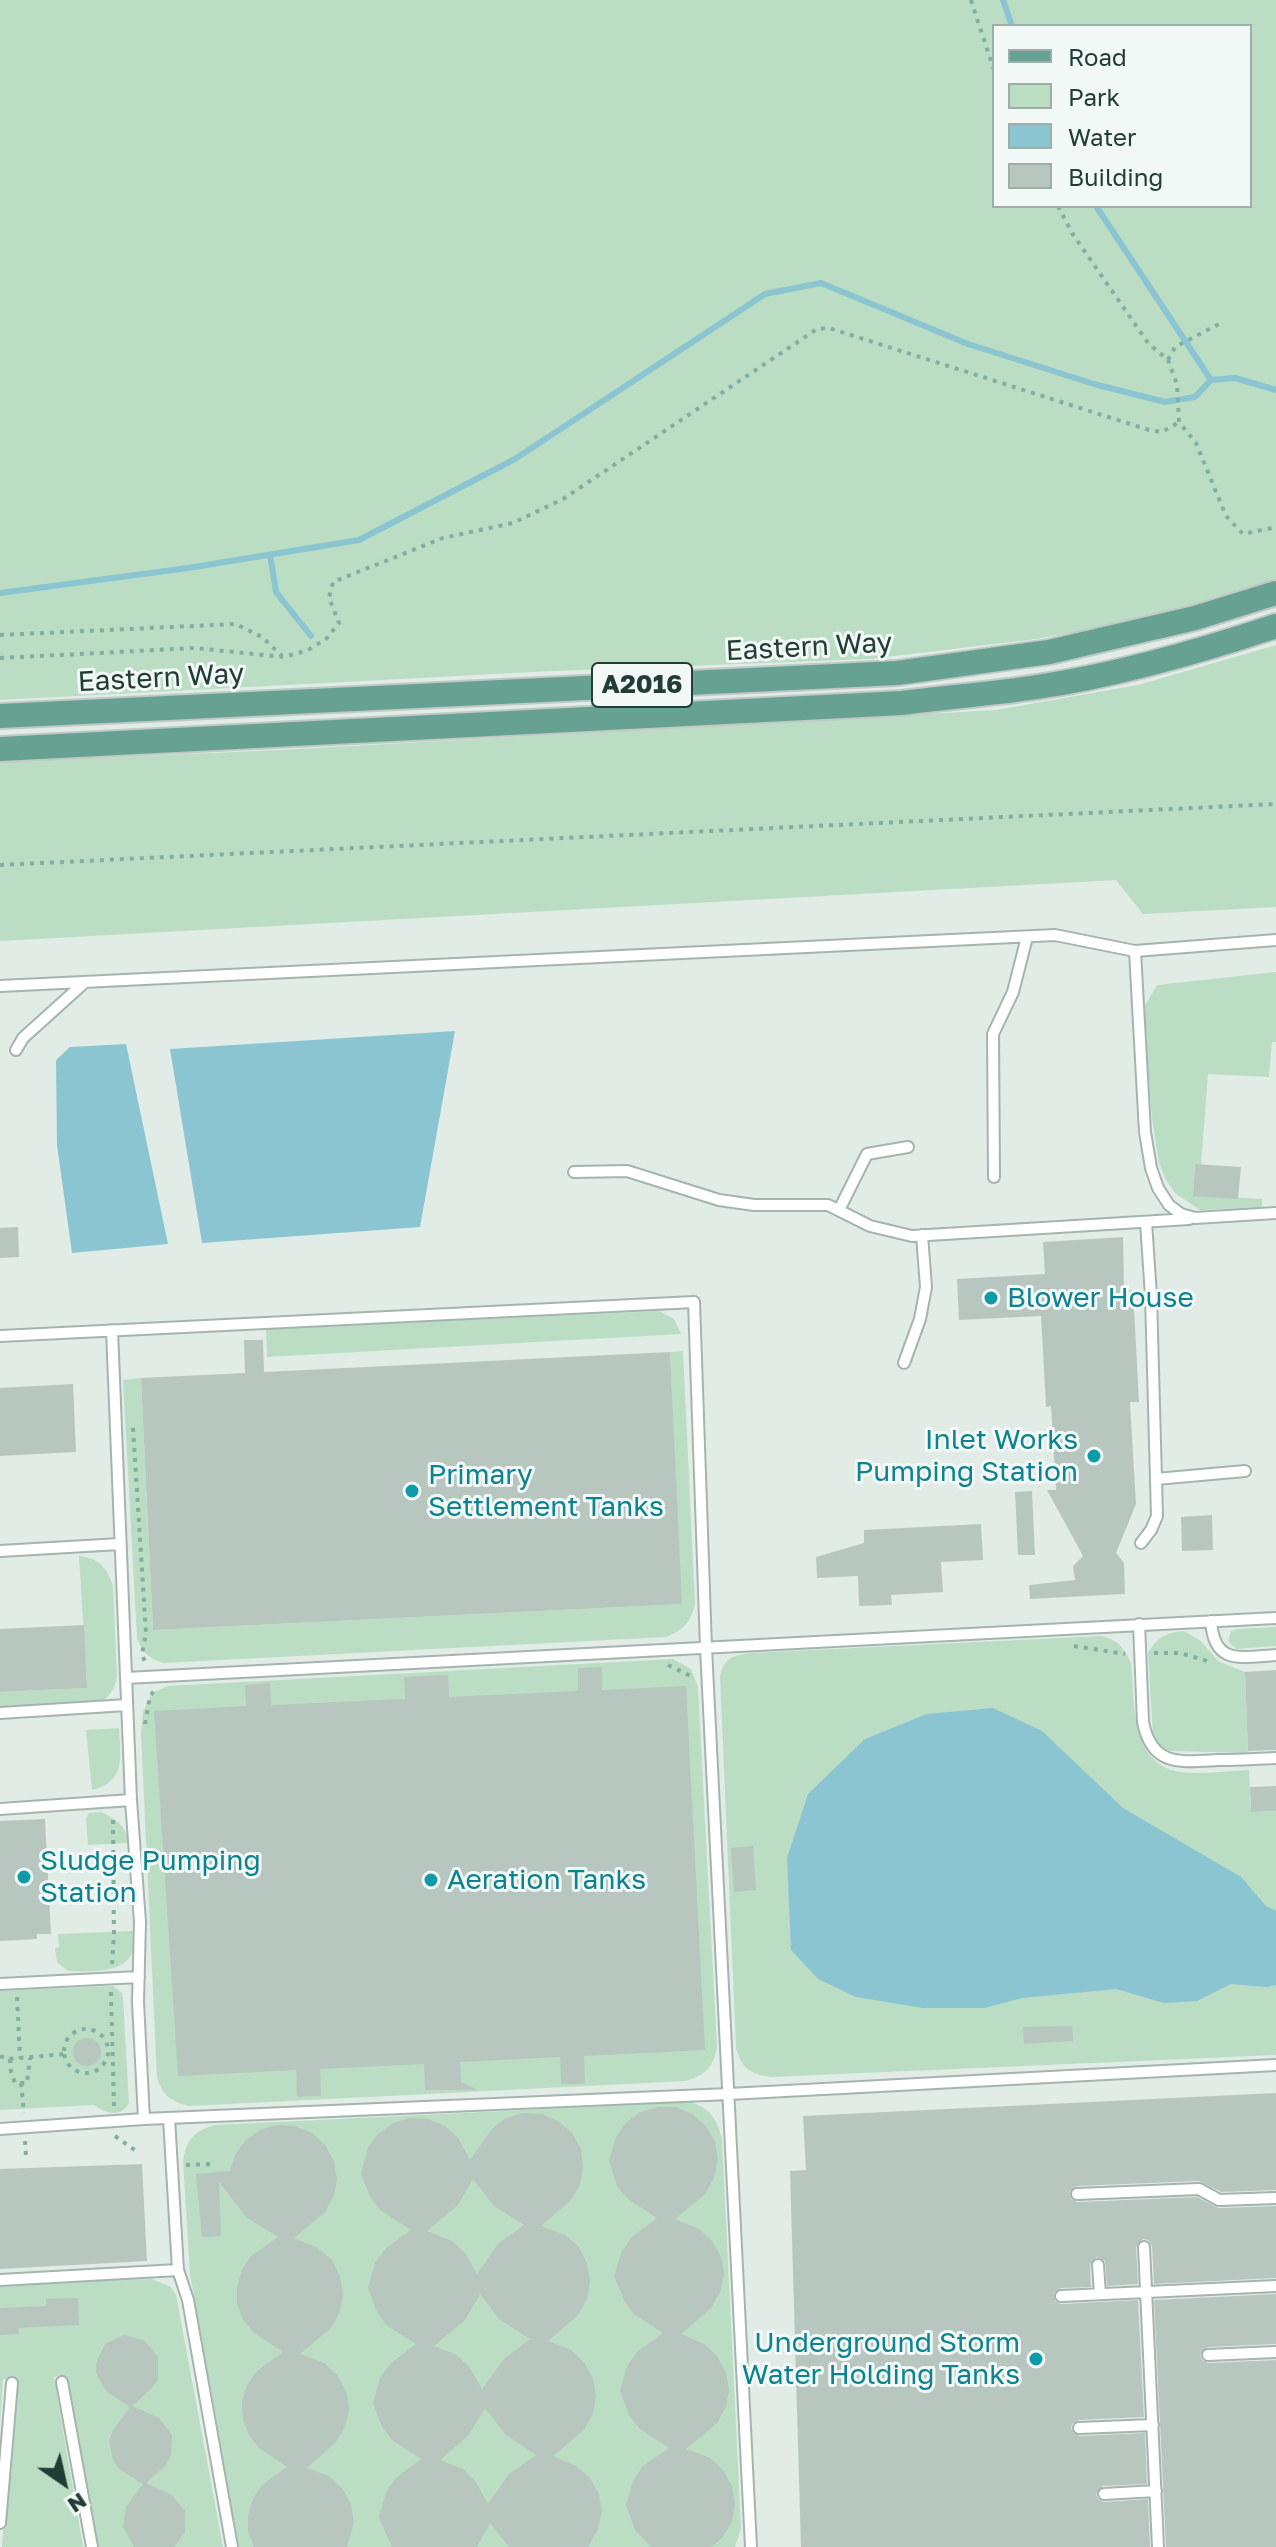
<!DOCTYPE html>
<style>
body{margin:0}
#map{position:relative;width:1276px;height:2547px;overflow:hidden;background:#e2ece7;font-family:"Golos Text",sans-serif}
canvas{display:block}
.legend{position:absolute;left:992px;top:24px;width:260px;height:184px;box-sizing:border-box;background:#f2f8f5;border:2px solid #9fada8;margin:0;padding:10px 14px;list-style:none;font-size:24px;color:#223d35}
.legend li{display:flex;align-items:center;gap:16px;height:40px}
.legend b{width:40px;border:2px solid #9fada8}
.north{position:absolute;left:24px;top:2443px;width:80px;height:80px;-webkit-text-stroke:6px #f2f8f5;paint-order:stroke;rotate:146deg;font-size:22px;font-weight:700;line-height:32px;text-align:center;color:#223d35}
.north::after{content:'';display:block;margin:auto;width:28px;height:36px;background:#223d35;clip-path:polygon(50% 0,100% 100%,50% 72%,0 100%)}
</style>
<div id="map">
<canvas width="1276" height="2547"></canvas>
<ul class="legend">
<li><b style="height:10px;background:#66a192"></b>Road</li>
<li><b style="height:22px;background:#baddc4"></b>Park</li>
<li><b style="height:22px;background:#8ac5d1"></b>Water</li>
<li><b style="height:22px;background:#b7c7c0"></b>Building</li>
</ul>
<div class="north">N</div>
</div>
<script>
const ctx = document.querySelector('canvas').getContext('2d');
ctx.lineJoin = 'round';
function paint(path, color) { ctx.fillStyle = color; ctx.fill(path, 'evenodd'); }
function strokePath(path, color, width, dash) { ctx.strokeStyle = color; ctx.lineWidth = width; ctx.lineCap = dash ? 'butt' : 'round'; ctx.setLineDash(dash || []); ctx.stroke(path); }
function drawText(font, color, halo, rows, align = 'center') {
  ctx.font = font + ' "Golos Text",sans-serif'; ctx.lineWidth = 6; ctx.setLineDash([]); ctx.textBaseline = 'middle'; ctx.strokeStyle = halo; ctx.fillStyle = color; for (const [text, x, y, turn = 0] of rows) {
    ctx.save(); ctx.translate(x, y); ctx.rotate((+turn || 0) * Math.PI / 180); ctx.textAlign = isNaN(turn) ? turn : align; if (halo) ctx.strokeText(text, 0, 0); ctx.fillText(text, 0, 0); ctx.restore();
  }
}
const green = new Path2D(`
 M0,0H1276V589L1253,600L1036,639L870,659L554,671L0,700ZM994,26H1250V206H994Z
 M1276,645V907L1143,914L1116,880L0,941V762L279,750L996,710L1138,685Z
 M1276,972V1042H1272L1269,1077L1208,1074L1201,1165H1195L1193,1195L1262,1199V1207L1200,1210L1175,1193L1166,1180L1159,1163L1152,1118L1144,1007L1157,985Z
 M659,1311L674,1319L681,1334L267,1357L266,1329Z
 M683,1351L695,1604C690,1623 684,1630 666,1637L163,1663C148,1658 142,1652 137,1638L123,1380L141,1378L153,1630L681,1604L670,1352Z
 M79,1556C99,1558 106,1567 113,1585L117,1677C114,1691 109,1698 97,1704L0,1709V1692L87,1688Z
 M1276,1627V1646L1236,1649L1228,1641L1231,1631L1237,1629Z
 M1184,1631L1201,1641L1218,1661L1245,1672L1248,1753L1169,1751L1160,1746L1153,1736L1148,1653C1156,1638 1167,1632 1184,1631Z
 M1101,1636C1117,1639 1125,1648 1131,1663C1135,1701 1130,1764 1180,1772C1201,1775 1227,1771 1249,1770L1251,1812L1276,1811V2055L771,2077C750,2074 741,2068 736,2047L720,1676C724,1658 734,1655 751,1653Z
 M673,1659L691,1669L698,1687L717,2047C713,2067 706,2075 686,2081L189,2106C172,2102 162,2095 157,2078L141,1733L143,1712L152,1693L168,1686Z
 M119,1728C120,1757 127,1781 92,1790L86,1730Z
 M101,1812C115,1818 127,1826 128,1843L88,1845L86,1818L89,1813Z
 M131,1931L135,1932C139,1974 99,1972 68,1971L57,1962L55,1948L59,1947L58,1934Z
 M113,1986L122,1993L123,1999L129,2103C120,2119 106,2113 94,2105L0,2110V1991Z
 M690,2102C710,2108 717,2118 722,2139L741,2528L735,2547H239L190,2274L183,2161C187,2139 193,2132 214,2125Z
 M152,2279L171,2287L176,2295L223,2547H96L62,2375L54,2377L83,2547H2L13,2380L3,2379L0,2424V2284Z`);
const water = new Path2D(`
 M455,1031L420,1227L202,1243L170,1049Z
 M126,1044L168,1244L72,1253L57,1145L56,1060L70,1047Z
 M993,1708L1042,1731L1123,1808L1241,1877L1266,1906L1276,1911V1985L1267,1987L1231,1984L1197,2001L1164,2003L1116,1989L1022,1998L984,2008H923L856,1997L818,1979L791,1950L787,1858L808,1794L865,1739L927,1714Z`);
const stream = new Path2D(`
 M1003,0L1012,26
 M1096,206L1211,380
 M270,555L276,592L311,636
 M0,593L188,568L359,540L515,459L765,294L821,283L968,344L1094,384L1165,402L1195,397L1211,380L1235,378L1276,390`);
const building = new Path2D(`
 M1195,1164L1241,1167L1238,1199L1193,1196Z
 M18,1227L19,1257L0,1258V1228Z
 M1123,1237L1124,1290H1133L1139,1402H1130L1136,1504L1116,1553L1124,1563L1125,1594L1030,1599L1029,1585L1075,1580L1073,1566L1083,1556L1047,1490H1056L1051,1406L1046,1407L1041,1316L959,1320L957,1279L1045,1274L1043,1242Z
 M244,1340H263L264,1372L670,1352L682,1604L153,1630L141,1378L245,1373Z
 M73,1384L76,1452L0,1456V1388Z
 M1032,1491L1035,1555H1018L1015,1492Z
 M1212,1515L1213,1550L1182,1551L1181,1517Z
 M981,1524L983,1560L941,1562L943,1592L891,1595L892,1605L859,1606L858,1576L817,1578L816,1557L864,1543V1530Z
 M84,1625L87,1688L0,1692V1629Z
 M602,1667V1690L686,1686L705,2050L584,2056L585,2084H561L560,2057L460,2062L461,2082L478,2090H425L424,2064L320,2069L321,2096L297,2097L296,2070L178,2076L154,1711L246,1706L245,1685L270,1683L271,1705L405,1699L404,1677L448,1675L449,1697L578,1691V1668Z
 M1276,1670V1750L1248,1751L1245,1672Z
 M1276,1786V1811L1251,1812L1250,1787Z
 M45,1819L51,1934H37V1939L0,1941V1821Z
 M753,1846L756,1890L734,1892L731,1848Z
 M1072,2026L1073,2041L1024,2044L1023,2027Z
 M73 2052a14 14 0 1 1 28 0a14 14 0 1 1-28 0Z
 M1276,2093V2190L1221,2192L1199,2181L1077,2186L1070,2191L1071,2199L1077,2202L1197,2197L1218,2208L1276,2206V2278L1154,2284L1152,2246L1148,2240L1143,2239L1136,2247L1138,2284L1107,2286L1105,2261L1097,2257L1090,2265L1091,2287L1061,2288L1054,2293L1055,2301L1061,2304L1138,2300L1144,2417L1079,2420L1072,2424L1071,2429L1079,2436L1145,2433L1147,2484L1103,2486L1096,2494L1098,2499L1104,2502L1148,2499L1150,2547H801L790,2171L806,2170L803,2116Z
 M658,2107H676L692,2114L706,2126L715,2142L718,2160L714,2178L705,2194L675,2219L699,2229L712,2241L721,2257L724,2275L720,2292L711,2308L681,2334L704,2344L717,2356L726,2372L729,2390L726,2407L717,2423L686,2449L710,2458L723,2470L732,2486L735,2504L732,2522L722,2538L711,2547H651L635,2530L626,2505L633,2481L643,2466L669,2448L640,2429L629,2415L620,2391L627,2366L637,2352L663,2333L634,2314L624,2300L614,2276L622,2251L632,2237L657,2218L628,2199L617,2186L609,2161L616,2137L626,2123L640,2112Z
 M523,2113L542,2114L558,2121L572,2133L581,2149L583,2167L580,2185L571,2200L541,2226L565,2235L579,2247L587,2263L590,2281L587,2299L578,2315L548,2341L571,2350L584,2362L593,2378L596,2396L593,2414L584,2430L553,2456L576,2466L590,2478L599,2494L602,2512L598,2529L588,2547H509L490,2523L477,2547H392L379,2517L386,2492L396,2478L421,2459L392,2440L382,2427L373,2403L380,2378L390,2364L416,2344L387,2326L377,2312L368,2288L375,2263L385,2249L411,2230L380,2210L370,2197L361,2173L368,2148L378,2134L393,2123L410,2118L428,2119L445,2126L458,2138L470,2160L492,2129L506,2118ZM473,2179L494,2206L524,2225L498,2244L477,2274L465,2253L452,2241L427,2231L458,2205ZM480,2294L500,2320L530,2339L504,2359L482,2389L470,2368L457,2355L434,2346L465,2320ZM485,2408L506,2435L536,2455L509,2474L488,2504L476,2482L463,2469L440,2460L469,2435Z
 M277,2125L295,2126L312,2133L325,2145L334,2161L337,2179L334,2196L325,2212L294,2238L318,2248L332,2260L340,2276L343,2294L340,2312L331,2328L300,2354L324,2363L337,2375L346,2391L349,2409L345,2427L336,2442L307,2468L329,2476L343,2489L351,2504L354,2523L347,2547H254L248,2532V2515L253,2499L262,2485L287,2467L259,2448L249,2435L243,2419L242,2402L247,2385L257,2371L283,2352L254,2333L243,2320L237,2304V2287L242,2270L251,2256L278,2237L247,2218L219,2182L221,2236L202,2237L196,2174L230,2171L235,2155L245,2141L260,2130Z
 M142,2164L147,2261L0,2269V2169Z
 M1276,2294V2344L1208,2347L1200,2355L1202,2360L1208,2363L1276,2360V2547H1166L1154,2300Z
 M78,2298L79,2325L19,2328V2334L0,2335V2308L46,2306V2299Z
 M124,2335L145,2341L158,2357V2379L152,2388L132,2406L159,2418L172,2435L171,2456L166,2465L146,2483L172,2495L185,2511V2532L174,2547H134L123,2527L126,2507L143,2484L119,2469L113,2460L109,2440L113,2430L130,2407L106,2391L96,2373V2363L105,2344Z`);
const path = new Path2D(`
 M971,0L994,70
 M1058,206L1072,233L1148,343L1168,360L1177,384L1179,422L1196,443L1226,516L1243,534L1276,527
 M1168,360L1175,347L1219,324
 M0,635L236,624L262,637L282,656
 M0,658L195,648L284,657L308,650L326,639L339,623L329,598L333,582L443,538L513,523L563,499L817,329L829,328L1149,430L1162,432L1179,422
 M0,865L1276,804
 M133,1428L146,1633L142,1654L145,1662
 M1074,1646L1125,1654
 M1154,1653H1180L1211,1662
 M668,1665L693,1677
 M145,1724L150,1696L154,1691
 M112,1964L114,1933L113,1816
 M111,1992L114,2108
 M17,1997L20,2058
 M64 2051a22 22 0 1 1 44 0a22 22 0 1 1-44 0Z
 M0,2056L8,2059L65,2054
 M10,2059L11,2072L15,2083H27L30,2058
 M21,2083L24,2113
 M115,2136L139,2153
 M25,2141L26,2156
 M186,2165L212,2164`);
const service = new Path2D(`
 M1135,951L1276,940
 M0,986L1055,935L1135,951L1145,1132L1151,1168L1158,1188L1169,1205L1181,1214L1195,1218L1276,1213
 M16,1050L23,1038L85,982
 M574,1172L627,1171L719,1200L754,1205H828L870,1226L912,1236L1189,1219
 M994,1177L993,1034L1013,992L1027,937
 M839,1210L867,1154L908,1147
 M112,1330L131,1800L140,1922L138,2002L144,2119
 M0,1336L694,1302L706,1648L751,2547
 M904,1363L920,1319L926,1287L922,1235
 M1156,1479L1245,1471
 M1141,1543L1151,1530L1157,1516L1151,1296L1146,1222
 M0,1551L120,1544
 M1211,1621C1214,1666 1241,1657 1276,1655
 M1139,1624L1143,1722C1152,1767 1180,1762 1218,1760C1237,1760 1257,1759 1276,1758
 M126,1678L1276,1618
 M0,1713L127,1705
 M0,1809L131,1800
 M0,1984L139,1977
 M169,2118L178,2270L188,2300L232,2547
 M0,2129L144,2119L729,2094L1276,2065
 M1077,2194L1199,2189L1219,2200L1276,2198
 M1144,2247L1158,2547
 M1098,2265L1100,2294
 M0,2280L178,2270
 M1061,2296L1276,2286
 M1208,2355L1276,2352
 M62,2382L92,2547
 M1079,2428L1153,2425
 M1104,2494L1156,2491
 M0,2523L12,2383`);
const primary = new Path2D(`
 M0,716L897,673L1049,652L1195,618L1276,593
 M0,749L902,703C947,697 992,694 1037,687C1118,675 1198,652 1276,626`);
const markers = [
 [991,1298,8,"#0f9aa8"],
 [1094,1456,8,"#0f9aa8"],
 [412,1491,8,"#0f9aa8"],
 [24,1877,8,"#0f9aa8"],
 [431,1880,8,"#0f9aa8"],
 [1036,2359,8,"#0f9aa8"]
];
const shields = [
 [642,685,100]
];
const shieldNames = [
 ["A2016",642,685]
];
const streetNames = [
 ["Eastern Way",809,647,-3],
 ["Eastern Way",161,678,-3]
];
const cultureNames = [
 ["Blower House",1007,1298],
 ["Inlet Works",1078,1440,"right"],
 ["Pumping Station",1078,1472,"right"],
 ["Primary",428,1475],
 ["Settlement Tanks",428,1507],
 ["Sludge Pumping",40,1861],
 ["Station",40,1893],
 ["Aeration Tanks",447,1880],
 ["Underground Storm",1020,2343,"right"],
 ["Water Holding Tanks",1020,2375,"right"]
];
paint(green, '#baddc4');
paint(water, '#8ac5d1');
strokePath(stream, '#8ac5d1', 6);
paint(building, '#b7c7c0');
strokePath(service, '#a5b4ae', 14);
strokePath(primary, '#c1c9c6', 28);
strokePath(path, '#82afa1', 4, [4, 6]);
strokePath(service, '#fff', 10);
strokePath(primary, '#66a192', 24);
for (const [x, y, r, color] of markers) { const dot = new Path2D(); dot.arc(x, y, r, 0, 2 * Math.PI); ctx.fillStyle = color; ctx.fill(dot); strokePath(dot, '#f2f8f5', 3); }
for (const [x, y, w] of shields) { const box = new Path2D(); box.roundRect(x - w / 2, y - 22, w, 44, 6); ctx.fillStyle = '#f2f8f5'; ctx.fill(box); strokePath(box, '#223d35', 2); }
drawText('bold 26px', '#223d35', null, shieldNames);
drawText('28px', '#223d35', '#f2f8f5', streetNames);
drawText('28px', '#0d838f', '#f2f8f5', cultureNames, 'left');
</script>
